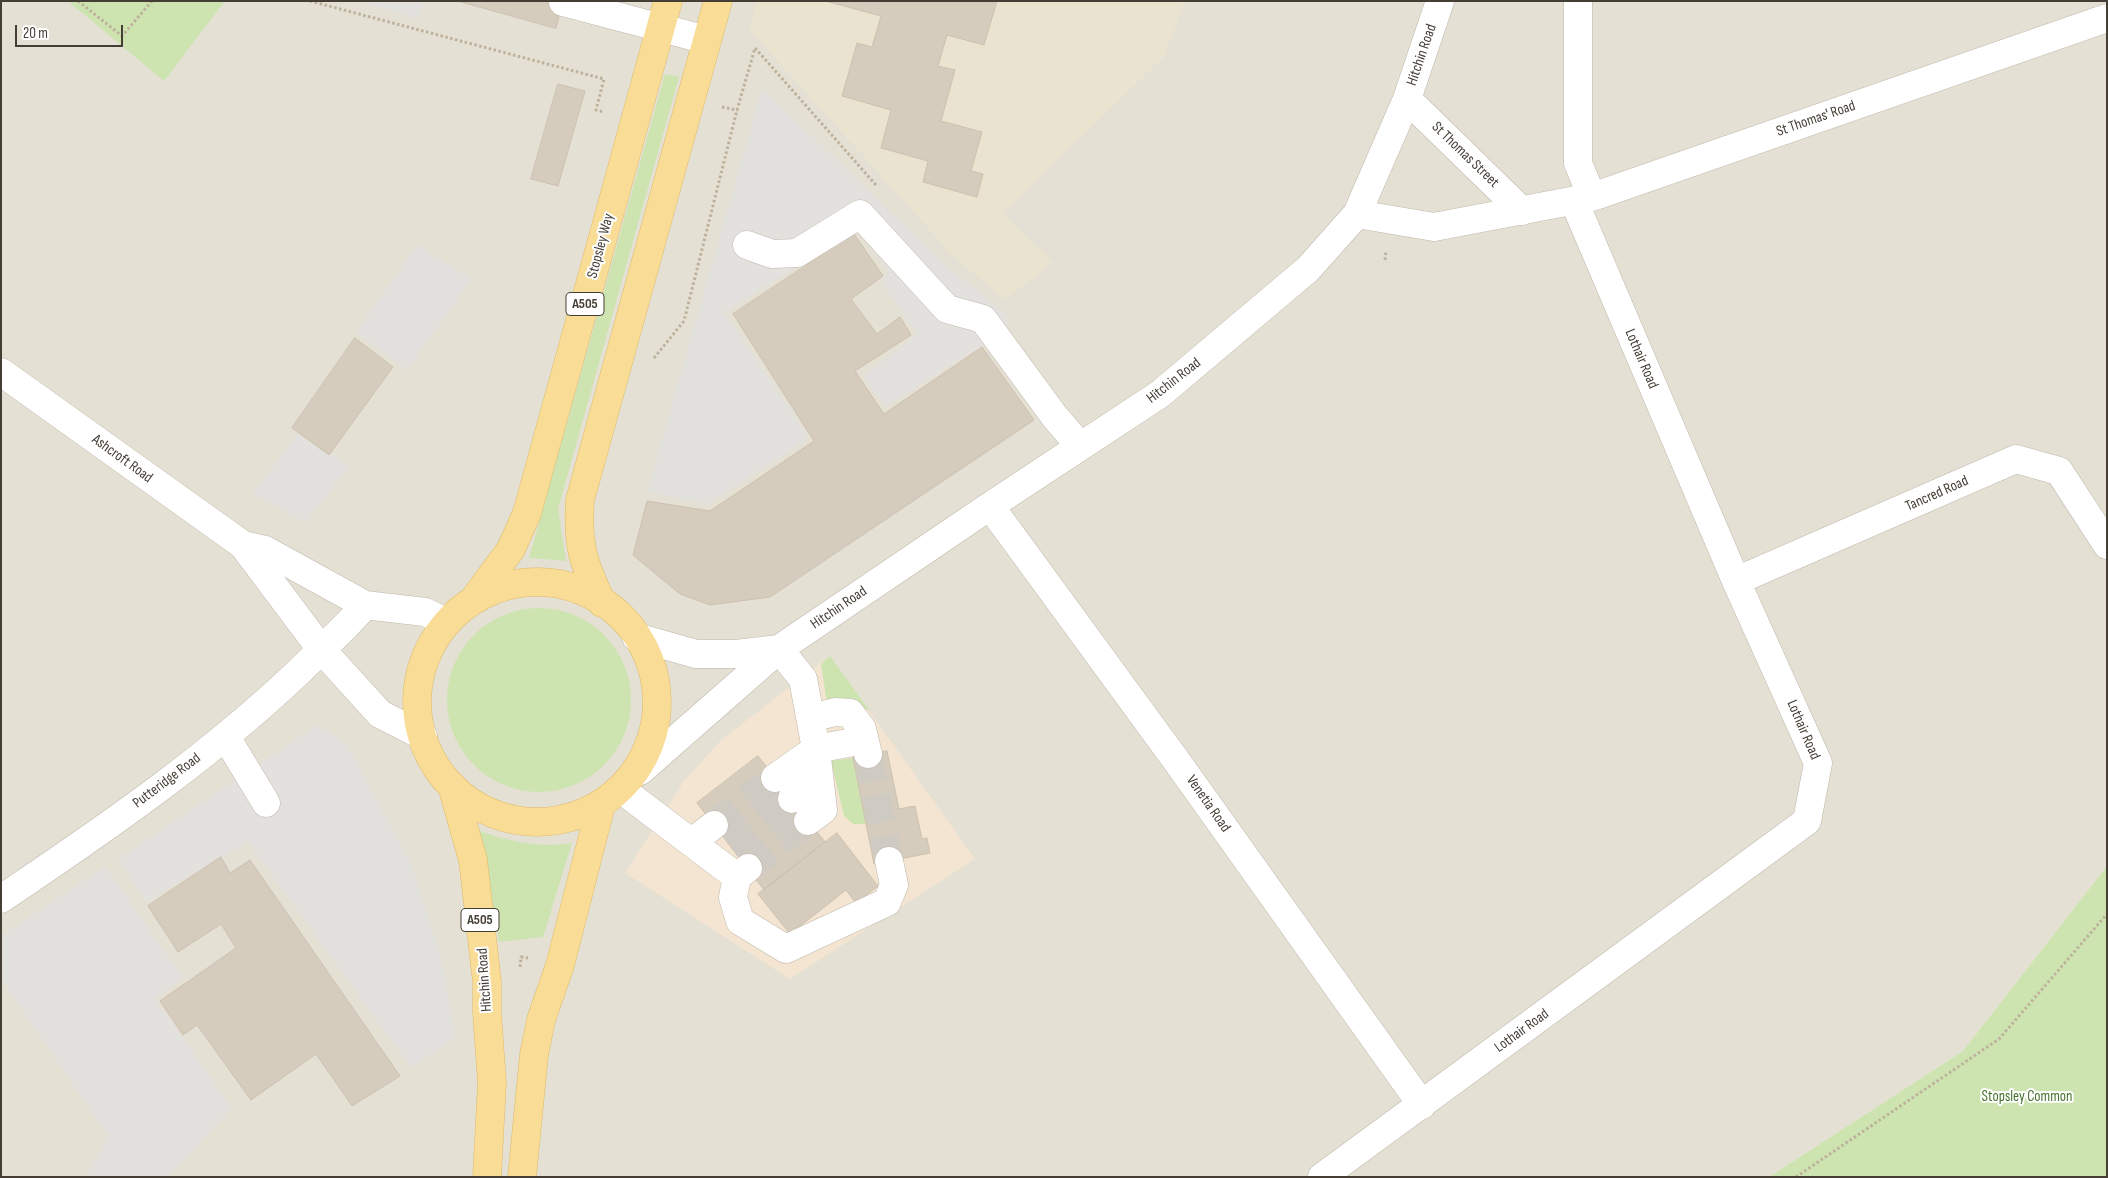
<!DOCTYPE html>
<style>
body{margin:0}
#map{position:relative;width:2108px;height:1178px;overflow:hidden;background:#f2eee5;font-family:"Sofia Sans Condensed",sans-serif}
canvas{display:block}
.frame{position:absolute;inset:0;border:2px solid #443e35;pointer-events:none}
.scale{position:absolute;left:15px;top:25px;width:108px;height:22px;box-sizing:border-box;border:2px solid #443e35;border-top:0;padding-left:6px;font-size:15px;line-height:18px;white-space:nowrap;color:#443e35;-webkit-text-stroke:4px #fff;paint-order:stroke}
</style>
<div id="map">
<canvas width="2108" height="1178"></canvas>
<div class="frame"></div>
<div class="scale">20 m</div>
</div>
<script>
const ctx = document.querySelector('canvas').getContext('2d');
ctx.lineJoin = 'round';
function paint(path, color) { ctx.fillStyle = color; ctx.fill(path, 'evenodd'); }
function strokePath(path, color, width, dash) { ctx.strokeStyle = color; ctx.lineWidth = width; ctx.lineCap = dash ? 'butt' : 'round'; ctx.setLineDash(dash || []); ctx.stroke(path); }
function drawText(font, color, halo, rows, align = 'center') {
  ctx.font = font + ' "Sofia Sans Condensed",sans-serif'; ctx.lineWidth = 4; ctx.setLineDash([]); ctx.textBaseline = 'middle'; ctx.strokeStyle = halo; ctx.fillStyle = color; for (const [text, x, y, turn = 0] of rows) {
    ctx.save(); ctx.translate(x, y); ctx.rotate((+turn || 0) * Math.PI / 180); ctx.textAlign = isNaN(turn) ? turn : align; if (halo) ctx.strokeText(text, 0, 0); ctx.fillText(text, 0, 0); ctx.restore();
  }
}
const residential = new Path2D(`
 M1,1H2107V866L1963,1051L1769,1177H1Z`);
const commercial = new Path2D(`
 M830,656L975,859L790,979L625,873L684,781L721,740Z`);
const education = new Path2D(`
 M757,1H1185L1164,57L1002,213L1053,262L1005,300L953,256L749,29Z`);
const green = new Path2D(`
 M68,1H225L164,81Z
 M665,74L679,77L558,509L566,561L529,558Z
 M447 700a92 92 0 1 1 184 0a92 92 0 1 1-184 0Z
 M830,656L870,711L848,700L827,703L821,664Z
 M853,758L866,824H853L844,816L831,761Z
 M480,831C511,842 540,848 572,843L543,937L499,942Z
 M2107,866V1177H1769L1963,1051Z`);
const parking = new Path2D(`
 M358,1H424L418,19Z
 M762,88L949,268L1006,314L1009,329L885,407L863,377L917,334L881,282L888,272L858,229L724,312L809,438L708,504L647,492Z
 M417,245L472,279L407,370L356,332Z
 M299,432L349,466L306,523L253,494Z
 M317,725L346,743L412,865L444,968L455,1038L411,1068L248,842L146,902L118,859Z
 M105,866L183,977L156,999L232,1108L168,1177H86L108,1136L1,979V936Z`);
const building = new Path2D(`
 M458,1H563L556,28Z
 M997,1L984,45L947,35L938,66L955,70L941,121L982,132L971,171L983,174L977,197L923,182L928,161L881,148L891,110L842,96L857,43L872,47L881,16L829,2Z
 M558,84L585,91L558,186L531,179Z
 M854,234L883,276L851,299L877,334L900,317L911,335L855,371L884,414L982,347L1034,420L770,597L710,605L680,594L633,555L647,501L710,511L814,441L733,314Z
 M355,338L393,367L329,455L292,428Z
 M887,751L899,809L915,806L922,839L927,838L930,853L874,864L853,758Z
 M758,756L825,842L764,890L697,803Z
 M837,833L878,886L856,903L846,890L790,934L758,894Z
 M221,857L230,873L250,860L400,1076L352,1106L316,1054L251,1100L197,1025L183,1035L160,1001L236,948L221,924L178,952L148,906Z`);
const minorTunnel = new Path2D(`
 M868,754L889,861
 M714,825L775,778
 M731,847L792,799
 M748,868L808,821`);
const path = new Path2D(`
 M78,1L122,36L152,1
 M310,1L604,79L596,110L604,112
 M722,107L737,110L755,48L876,185
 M1385,260L1386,251
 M654,358L684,321L737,110
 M520,967L521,957L528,958
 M1796,1177L1999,1039L2107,914`);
const minor = new Path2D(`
 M1578,1V163L1592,197
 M563,2L707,40
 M1407,99L1522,211
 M1357,214L1434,227L1592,197L2107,18
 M747,245L772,254L797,253L860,214L947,309L983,319L1055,417L1080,446
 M1,372L243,545L321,649L380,714L423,736
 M990,506L1178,763L1422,1105
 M243,545L265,550L365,605L425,612L446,622
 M1736,581L2016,459L2059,471L2107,545
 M636,637L696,654H736L779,649
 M779,649L803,679L816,749L823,810L808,821
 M811,718L835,712L850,713L862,729L868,754
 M226,737L266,803
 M640,771L779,649L990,506L1160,394L1308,269L1357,214L1407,99L1440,1
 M775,778L816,749L848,743
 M622,790L737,877L748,868
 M792,799L819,779
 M692,842L714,825
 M737,877L733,897L740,921L786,949L887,902L894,885L889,861
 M1,899C111,825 221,749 315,656C332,639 350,623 365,605
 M1322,1177L1807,821L1818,763L1736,581L1574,201`);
const major = new Path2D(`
 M417 702a120 120 0 1 1 240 0a120 120 0 1 1-240 0Z
 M477,595L511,549L527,513L668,1
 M602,603C583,563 577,545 580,500L718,1
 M452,786L473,860L487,982V1013L492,1083L487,1177
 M522,1177L534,1055L541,1020L560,965L601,805`);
const shields = [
 [585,304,38],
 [480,920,38]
];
const shieldNames = [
 ["A505",585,304],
 ["A505",480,920]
];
const streetNames = [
 ["Hitchin Road",1422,55,-71],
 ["St Thomas' Road",1816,119,-19],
 ["St Thomas Street",1465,155,44],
 ["Stopsley Way",601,246,-75],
 ["Lothair Road",1641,359,67],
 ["Hitchin Road",1174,381,-38],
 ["Ashcroft Road",122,459,36],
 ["Tancred Road",1937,494,-24],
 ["Hitchin Road",839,608,-34],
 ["Lothair Road",1803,730,67],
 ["Putteridge Road",167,781,-37],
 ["Venetia Road",1208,804,55],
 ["Hitchin Road",485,980,-94],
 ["Lothair Road",1522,1031,-36]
];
const parkNames = [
 ["Stopsley Common",2027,1097]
];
paint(residential, '#e5e0d4');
paint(commercial, '#f3e5d1');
paint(education, '#eae3d0');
paint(green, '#cde4b0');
paint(parking, '#e3e1dd');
paint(building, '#d6ccbe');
strokePath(building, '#cdc1af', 1);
strokePath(minorTunnel, '#cfcbc2', 28, [28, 14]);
strokePath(minor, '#c0b8ac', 29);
strokePath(major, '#ddba68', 29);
strokePath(path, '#beb19b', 3, [2.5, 2.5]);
strokePath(minor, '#fff', 28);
strokePath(major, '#f9dd97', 28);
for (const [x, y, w] of shields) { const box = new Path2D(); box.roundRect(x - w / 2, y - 11.5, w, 23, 4); ctx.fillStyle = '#fff'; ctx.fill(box); strokePath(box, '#443e35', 1); }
drawText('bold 14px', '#443e35', null, shieldNames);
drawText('15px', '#443e35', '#fff', streetNames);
drawText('15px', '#47722c', '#fff', parkNames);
</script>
